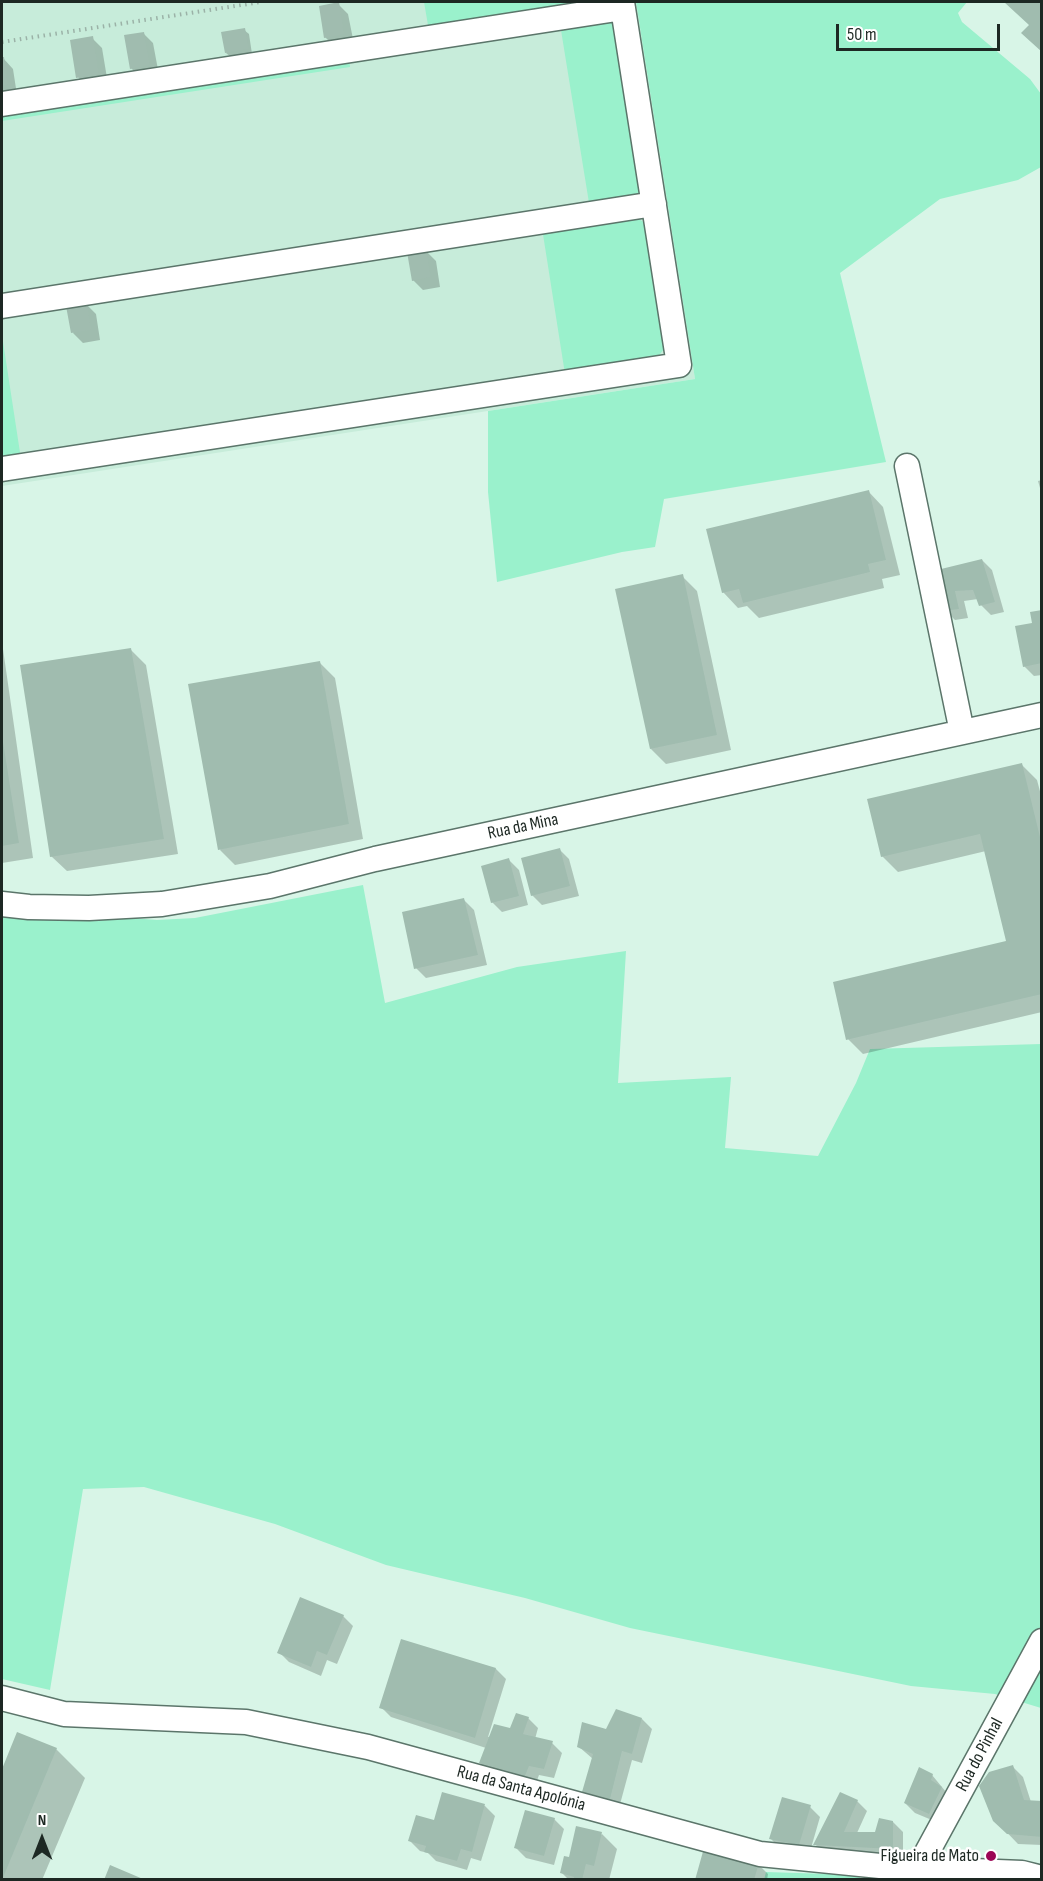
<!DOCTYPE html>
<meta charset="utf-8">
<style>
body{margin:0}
#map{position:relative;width:1043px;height:1881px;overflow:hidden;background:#d8f5e7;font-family:"Sofia Sans Condensed",sans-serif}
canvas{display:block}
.frame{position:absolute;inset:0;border:3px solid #1d2823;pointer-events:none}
.north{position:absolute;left:12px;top:1809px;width:60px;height:60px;-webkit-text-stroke:4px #fff;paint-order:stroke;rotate:0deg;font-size:16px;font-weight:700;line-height:24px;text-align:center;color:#1d2823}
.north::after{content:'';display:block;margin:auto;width:21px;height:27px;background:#1d2823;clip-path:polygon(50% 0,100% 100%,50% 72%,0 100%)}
.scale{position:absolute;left:836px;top:24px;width:164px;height:27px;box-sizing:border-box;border:3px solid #1d2823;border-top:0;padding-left:8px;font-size:18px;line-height:21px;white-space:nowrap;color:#1d2823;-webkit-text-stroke:4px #fff;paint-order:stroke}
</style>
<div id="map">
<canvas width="1043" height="1881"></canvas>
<div class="frame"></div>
<div class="north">N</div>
<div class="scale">50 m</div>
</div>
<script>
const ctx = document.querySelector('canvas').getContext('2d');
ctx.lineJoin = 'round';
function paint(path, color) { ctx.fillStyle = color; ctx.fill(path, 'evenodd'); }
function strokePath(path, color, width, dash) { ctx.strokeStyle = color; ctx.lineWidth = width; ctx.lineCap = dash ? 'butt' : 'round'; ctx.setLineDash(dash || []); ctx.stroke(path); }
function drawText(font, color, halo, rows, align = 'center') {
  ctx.font = font + ' "Sofia Sans Condensed",sans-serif'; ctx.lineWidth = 5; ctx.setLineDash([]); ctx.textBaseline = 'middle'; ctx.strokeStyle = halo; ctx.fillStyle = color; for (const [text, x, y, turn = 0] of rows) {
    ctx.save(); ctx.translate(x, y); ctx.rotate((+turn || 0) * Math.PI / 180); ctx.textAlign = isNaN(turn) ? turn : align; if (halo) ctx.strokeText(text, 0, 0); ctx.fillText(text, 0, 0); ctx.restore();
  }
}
const built = new Path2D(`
 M2,2H636L695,379L2,486Z`);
const green = new Path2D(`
 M424,2H602L429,31Z
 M636,2H967L958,13L962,22L1030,79L1041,94V167L1018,180L940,199L840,273L886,462L664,499L655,547L622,552L497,582L488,492V411L695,379Z
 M607,19L614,24L641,190L637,197L590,209L560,24Z
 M349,58L350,67L2,121V111Z
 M635,216L646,224L664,349L656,359L565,374L542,228Z
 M2,335L21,459L2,462Z
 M363,885L385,1003L517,967L626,951L618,1083L731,1077L725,1148L818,1156L856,1083L870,1049L1041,1044V1708L995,1694L911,1686L630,1628L525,1598L386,1565L275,1524L144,1487L83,1489L50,1690L2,1679V908L157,920L195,918Z
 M766,1872L860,1875V1880H764Z`);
const shadow = new Path2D(`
 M338,4L348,14L354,44L335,47L325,37Z
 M244,30L249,34L252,54L231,57L226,53Z
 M143,33L153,43L159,75L141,78L131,68Z
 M92,38L102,48L108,84L88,87L78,77Z
 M3,58L13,69L17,95L2,97V59Z
 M426,251L436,261L440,287L423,290L413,280Z
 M86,304L96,314L100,340L83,343L73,333Z
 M1042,480V495L1038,481Z
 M868,491L883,507L900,575L882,579L884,588L759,618L747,606L738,608L723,592Z
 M982,560L992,570L1004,612L991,615L981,605L978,599L964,601L968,618L955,620L945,610L938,571Z
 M682,576L697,591L731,750L666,764L651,749Z
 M1042,611V675L1034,676L1024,666L1034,624Z
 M2,642L33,858L2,863Z
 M131,650L146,665L178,854L67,871L51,856Z
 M320,663L335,678L363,839L235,865L220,850Z
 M1022,765L1037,780L1042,799V1012L863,1054L848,1039L1008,943L986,851L898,872L882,856Z
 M559,849L569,859L579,896L542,905L532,895Z
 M509,860L519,870L528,905L502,912L492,902Z
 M464,900L474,910L487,965L426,978L416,968Z
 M343,1616L353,1626L337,1664L327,1660L321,1676L289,1662L279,1652Z
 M402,1640L496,1669L506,1679L488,1737L511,1730L528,1718L538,1728L535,1739L552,1743L562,1753L554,1778L539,1775L535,1786L490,1773L480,1763L486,1748L391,1717L381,1707Z
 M642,1719L652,1729L642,1763L632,1760L619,1808L594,1802L584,1792L593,1759L578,1746L607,1730Z
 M18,1734L56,1749L85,1778L42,1880H2V1772Z
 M1013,1767L1023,1777L1031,1802L1042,1803V1845L1018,1844L995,1820Z
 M932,1775L951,1798L939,1823L915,1813L905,1803Z
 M443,1794L485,1806L495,1816L481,1861L471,1858L467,1870L436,1861L428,1853L420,1851L410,1841L435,1822Z
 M857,1801L867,1811L857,1833L876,1834L893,1822L903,1832V1859L824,1854L815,1844Z
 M810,1807L820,1817L809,1855L781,1849L771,1839Z
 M554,1819L564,1829L554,1865L526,1858L516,1848Z
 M602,1834L617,1849L609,1880H569L562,1873L570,1859Z
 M758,1864L768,1874L767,1880H697Z`);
const building = new Path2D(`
 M339,2L344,34L324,38L319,6Z
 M1004,2H1042V52L1021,33L1029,25Z
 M245,28L249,49L225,53L221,32Z
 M144,32L150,65L130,69L124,35Z
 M93,36L99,74L76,78L70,40Z
 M2,57H4L8,85L2,86Z
 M426,249L431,277L412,281L407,252Z
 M87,302L91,330L71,333L66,306Z
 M869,490L886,560L868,564L870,572L743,603L739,589L722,593L706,529Z
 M982,559L995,602L979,606L973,590L955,591L959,609L944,611L937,570Z
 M683,574L717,735L650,749L615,589Z
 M1042,610V663L1023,667L1015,626L1032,623L1030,612Z
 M131,648L164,839L50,857L20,665Z
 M320,661L349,824L218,850L188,684Z
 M2,735L19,843L2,846Z
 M1022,763L1042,845V994L846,1040L833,982L1006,941L980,834L881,857L867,799Z
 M560,848L570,886L531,896L521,858Z
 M509,858L519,896L491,903L481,866Z
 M464,898L478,955L414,969L402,912Z
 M300,1597L344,1615L327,1655L317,1651L311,1667L277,1653Z
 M401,1639L496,1668L475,1738L379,1708Z
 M616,1709L642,1718L632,1754L622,1751L610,1799L582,1792L593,1754L577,1747L582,1722L606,1729Z
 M516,1713L529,1717L523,1734L553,1741L544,1769L529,1766L525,1776L479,1763L494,1724L510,1728Z
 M17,1732L57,1748L2,1880V1769Z
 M1013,1765L1024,1800L1042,1801V1837L1007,1834L993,1821L979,1786L989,1772Z
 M919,1767L933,1774L931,1780L942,1787L929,1814L904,1803Z
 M442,1792L485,1804L472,1852L461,1849L457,1861L424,1852L426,1846L408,1841L416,1815L434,1820Z
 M840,1792L858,1800L844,1832H875L879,1818L893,1821V1849L813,1845Z
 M782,1797L811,1805L799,1845L769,1839Z
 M525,1810L555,1818L544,1856L514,1848Z
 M576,1826L602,1832L594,1866L586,1864L582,1880H574V1877L560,1873L564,1856L569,1857Z
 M704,1848L759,1863L754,1880H695Z
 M110,1865L143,1879V1880H104Z`);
const path = new Path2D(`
 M2,42L261,2`);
const minor = new Path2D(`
 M2,104L623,8
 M2,306L654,204
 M907,466L962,732
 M2,469L679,365L622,2
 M2,904L29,907L89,908L162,904L270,886L375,859L1042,715
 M2,1698L64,1714L246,1722L368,1747L760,1854L900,1868L1022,1873L1042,1878
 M918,1869L1042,1641`);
const markers = [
 [991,1856,6,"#9b0655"]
];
const streetNames = [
 ["Rua da Mina",523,827,-12],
 ["Rua do Pinhal",980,1755,-62],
 ["Rua da Santa Apolónia",521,1789,15]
];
const poiNames = [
 ["Figueira de Mato",979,1856]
];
paint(built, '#c7ecda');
paint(green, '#9af1cc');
paint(shadow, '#0003');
paint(building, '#a0bcaf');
strokePath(minor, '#5b756a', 27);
strokePath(path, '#9bb2a7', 4, [1.5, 4.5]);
strokePath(minor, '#fff', 24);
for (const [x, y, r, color] of markers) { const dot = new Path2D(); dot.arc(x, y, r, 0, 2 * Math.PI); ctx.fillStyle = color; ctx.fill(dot); strokePath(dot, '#fff', 2); }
drawText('18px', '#1d2823', '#fff', streetNames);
drawText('18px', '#1d2823', '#fff', poiNames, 'right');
</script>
